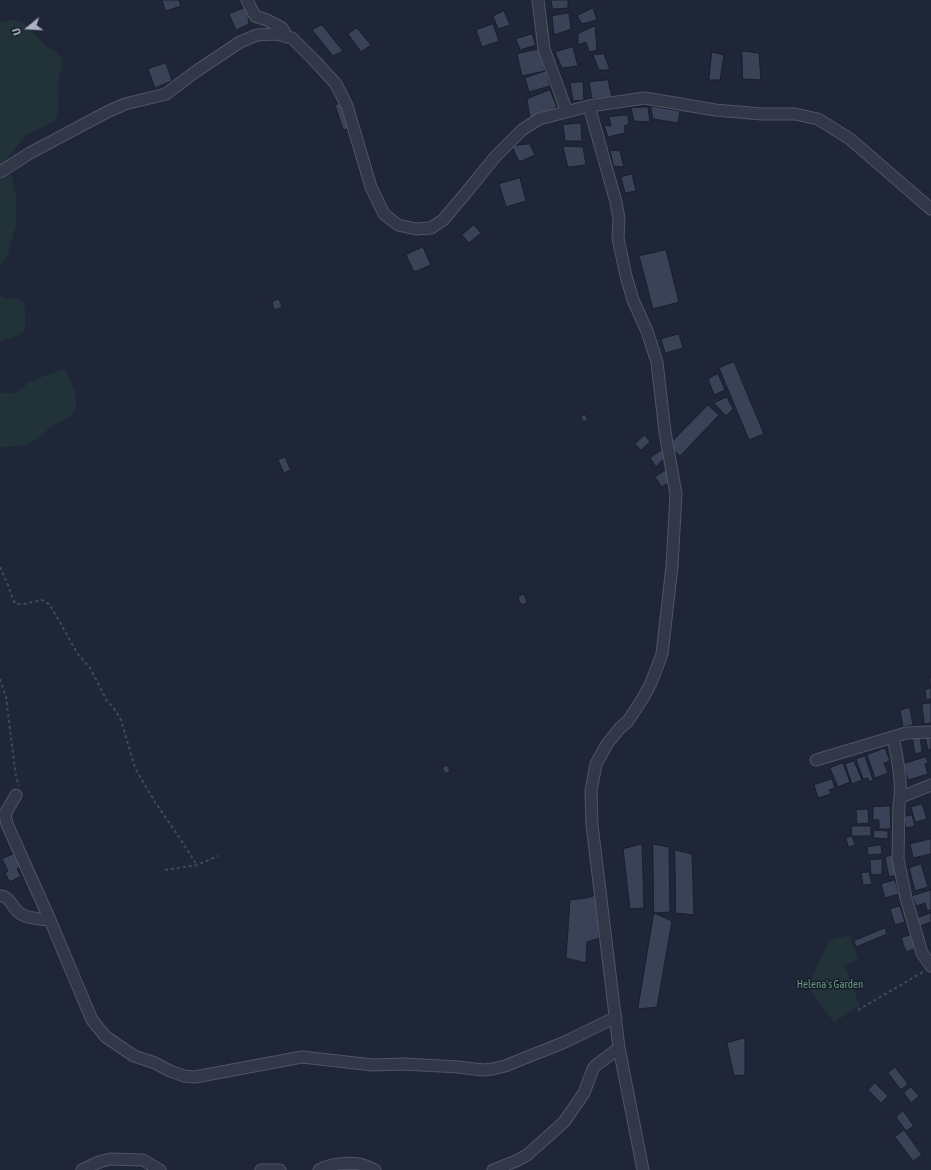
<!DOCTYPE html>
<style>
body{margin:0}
#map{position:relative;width:931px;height:1170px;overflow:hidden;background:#1f2638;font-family:"Asap Condensed",sans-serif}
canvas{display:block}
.north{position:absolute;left:8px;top:8px;width:40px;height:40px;-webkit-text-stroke:3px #181d2c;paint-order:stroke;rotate:252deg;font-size:11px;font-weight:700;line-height:16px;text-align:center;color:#acb2c5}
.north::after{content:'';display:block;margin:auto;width:14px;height:18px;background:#acb2c5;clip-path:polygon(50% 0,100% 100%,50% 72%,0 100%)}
</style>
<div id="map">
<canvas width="931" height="1170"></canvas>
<div class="north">U</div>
</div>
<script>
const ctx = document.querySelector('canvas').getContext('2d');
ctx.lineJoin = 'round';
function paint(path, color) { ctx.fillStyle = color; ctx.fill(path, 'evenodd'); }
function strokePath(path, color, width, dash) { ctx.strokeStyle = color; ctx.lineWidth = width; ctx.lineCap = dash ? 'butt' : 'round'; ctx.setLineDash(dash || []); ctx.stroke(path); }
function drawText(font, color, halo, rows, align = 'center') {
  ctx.font = font + ' "Asap Condensed",sans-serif'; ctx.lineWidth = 3; ctx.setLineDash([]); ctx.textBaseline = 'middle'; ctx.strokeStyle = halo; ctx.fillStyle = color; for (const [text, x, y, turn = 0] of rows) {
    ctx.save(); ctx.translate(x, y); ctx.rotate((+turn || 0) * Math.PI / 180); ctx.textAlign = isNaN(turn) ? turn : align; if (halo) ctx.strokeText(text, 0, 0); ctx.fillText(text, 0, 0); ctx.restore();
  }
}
const green = new Path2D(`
 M14,20L24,23L46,46L55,51L62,58L63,67L59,76L58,112L54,121L45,126L27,134L8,157L16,196V224L8,254L0,267V22Z
 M0,294L6,299L15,298L24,302L26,321L24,331L16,336L0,341Z
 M65,369C71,383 83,402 71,415C66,421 58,422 52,426C46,431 38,439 30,443C21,447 10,446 0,447V393L12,394L21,389L28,383L46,375Z
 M849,935L858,960L844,965L860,1006L834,1022L808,987L829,941Z`);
const building = new Path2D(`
 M162,0H179L181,6L166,11Z
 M551,0H568V8L553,9Z
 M247,7L249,24L236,30L229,14Z
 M593,8L597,20L582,24L577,16Z
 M504,11L510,25L498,29L493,16Z
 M569,13L571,29L554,35L552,16Z
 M493,24L499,41L482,47L476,30Z
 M322,25L343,51L333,56L312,30Z
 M595,26L597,50L589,52L586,42L578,45V34Z
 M357,28L371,45L361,52L348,34Z
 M532,34L536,45L520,50L516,39Z
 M573,47L578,66L562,68L555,52Z
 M539,49L545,71L522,76L517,54Z
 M742,51L759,53L761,80L743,79Z
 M712,52L724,55L720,80H709Z
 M604,54L610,70H599L593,55Z
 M166,63L172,81L155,88L148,69Z
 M546,71L550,86L529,92L525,78Z
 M608,80L612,97L592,99L589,82Z
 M583,82L584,100L573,101L570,83Z
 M550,90L557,107L530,119L527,99Z
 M342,103L351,128L343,130L335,105Z
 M651,106L680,111L678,123L653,119Z
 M648,107L650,122L634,121L631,108Z
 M628,115L629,124L624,126L625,133L608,137L604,125L611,126L609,117Z
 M581,123L582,141H565L563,125Z
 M530,144L535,155L519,162L512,146Z
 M563,146L583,147L586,165L568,167Z
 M610,150L620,151L624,167L614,166Z
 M632,174L636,191L625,193L621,177Z
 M520,178L526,201L506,207L499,184Z
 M474,225L481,233L469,243L462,235Z
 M423,247L431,265L414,272L406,255Z
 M666,250L679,302L653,309L639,256Z
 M279,299L282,307L274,310L272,302Z
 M679,334L683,348L665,353L661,339Z
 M734,362L764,434L749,440L719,368Z
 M718,374L725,390L714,395L708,379Z
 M727,397L733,409L726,416L714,403Z
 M708,405L719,415L680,456L669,445Z
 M585,414L588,420L583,422L581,417Z
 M645,435L650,442L641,450L635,444Z
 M663,449L667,455L656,467L650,458Z
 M285,457L291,470L284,473L278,460Z
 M666,470L673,480L662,487L655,477Z
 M524,594L527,603L521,605L518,597Z
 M929,677H931V699L926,700L925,690L930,688Z
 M931,703V723L924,724L922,704Z
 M910,708L913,725L903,727L900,710Z
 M920,735L922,752L915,754L912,736Z
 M931,736V749L928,750L925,737Z
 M885,748L890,761L884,763L888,773L875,778L867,755Z
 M865,756L873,780L869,782L868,778L863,779L856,759Z
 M926,757L928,763L925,764L928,774L908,780L903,764Z
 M854,761L862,780L852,784L845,764Z
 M843,763L850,782L838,787L830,768Z
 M447,765L450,771L446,774L442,768Z
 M832,779L835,788L829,790L831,794L818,798L814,785Z
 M922,804L927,819L915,822L911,807Z
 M890,806L891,829H879V820H873V807Z
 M868,809L869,823L857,824L856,810Z
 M912,815L915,826L906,828L904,817Z
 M852,826H871V836H852Z
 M874,830L888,831V839L874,838Z
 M852,836L855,845L848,847L846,838Z
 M931,839V854L913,858L910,844Z
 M642,844L644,908L630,909L623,849Z
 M653,844L669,847L670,912L654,913Z
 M881,845L882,854L868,855L867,847Z
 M675,850L692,854L694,915L676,913Z
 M14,854L15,857L18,855L21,862L18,864L20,867L17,869L21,876L10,882L5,873L8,871L2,859Z
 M894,855L898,875L889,877L885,857Z
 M882,859V874L871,875L870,860Z
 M921,864L928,887L915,891L909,868Z
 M869,872L872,884L863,885L861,873Z
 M895,880L899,894L885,898L881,884Z
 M931,890V910L927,911L925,903L916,906L912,896Z
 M601,894L599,938L587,942L586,963L566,958L570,900L586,898Z
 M900,906L905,922L895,925L890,909Z
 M654,913L672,921L657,1007L638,1009Z
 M931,913V922L920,926L917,918Z
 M885,928L887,934L856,947L854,941Z
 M911,935L916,948L906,952L901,938Z
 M745,1038V1075L734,1076L727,1043Z
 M895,1067L908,1084L901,1090L888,1073Z
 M875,1083L888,1096L881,1103L868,1090Z
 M911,1087L919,1096L911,1103L904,1093Z
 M903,1111L914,1126L906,1131L896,1117Z
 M904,1130L922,1155L913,1161L895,1137Z`);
const path = new Path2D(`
 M0,567L8,585L13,600L16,604H23L42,600L49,604L57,617L77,653L90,668L107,701L115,710L121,720L135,768L155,802L177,834L197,865
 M0,679L6,697L16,777L19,786
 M165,870L197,865L218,856
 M858,1010L923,972`);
const minor = new Path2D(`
 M247,0L255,16L267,20L282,28L287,37
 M538,0L544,49L567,112
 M589,106L616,202L619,219L618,238L626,276L633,300L647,331L657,362L665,432L676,494L672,566L662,654L651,683L643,698L628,721L620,728L607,744L596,764L591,791L592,825L619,1048L643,1170
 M0,172L30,153L107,112L125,104L166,94L195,72L240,42L257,35L276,34L292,38L314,60L336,84L347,106L371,187L384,214L398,225L416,229L431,228L443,220L465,194L495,157L522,130L539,119L589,106L645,98L715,110L762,114H795L818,119L850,139L931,209
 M931,732L906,733L893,737C897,756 903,785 899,804L898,859L906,898L922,953L931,966
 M816,760L893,737
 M16,795L5,814L7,824L50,920L92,1020L106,1037L134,1056L155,1063L170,1071L184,1076L195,1077L302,1057L373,1065L404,1064L458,1067L483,1070L493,1069L505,1066L565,1042L616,1017
 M901,797L931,785
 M0,896C11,896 12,909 21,914C29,919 41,919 50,920
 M82,1170L99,1162L110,1159L143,1160L160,1170
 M261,1170H280
 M319,1170C330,1164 351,1161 363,1165C367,1166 371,1168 375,1170
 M493,1170L516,1161L527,1155L564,1122L584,1093L593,1069L595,1066L619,1048`);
const parkNames = [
 ["Helena's Garden",830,985]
];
paint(green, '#213239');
paint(building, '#3a4258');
strokePath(building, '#1a1f2e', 1);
strokePath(minor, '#505566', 13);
strokePath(path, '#3b4e53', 2, [3, 3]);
strokePath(minor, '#323848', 11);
drawText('11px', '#639676', '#181d2c', parkNames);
</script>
